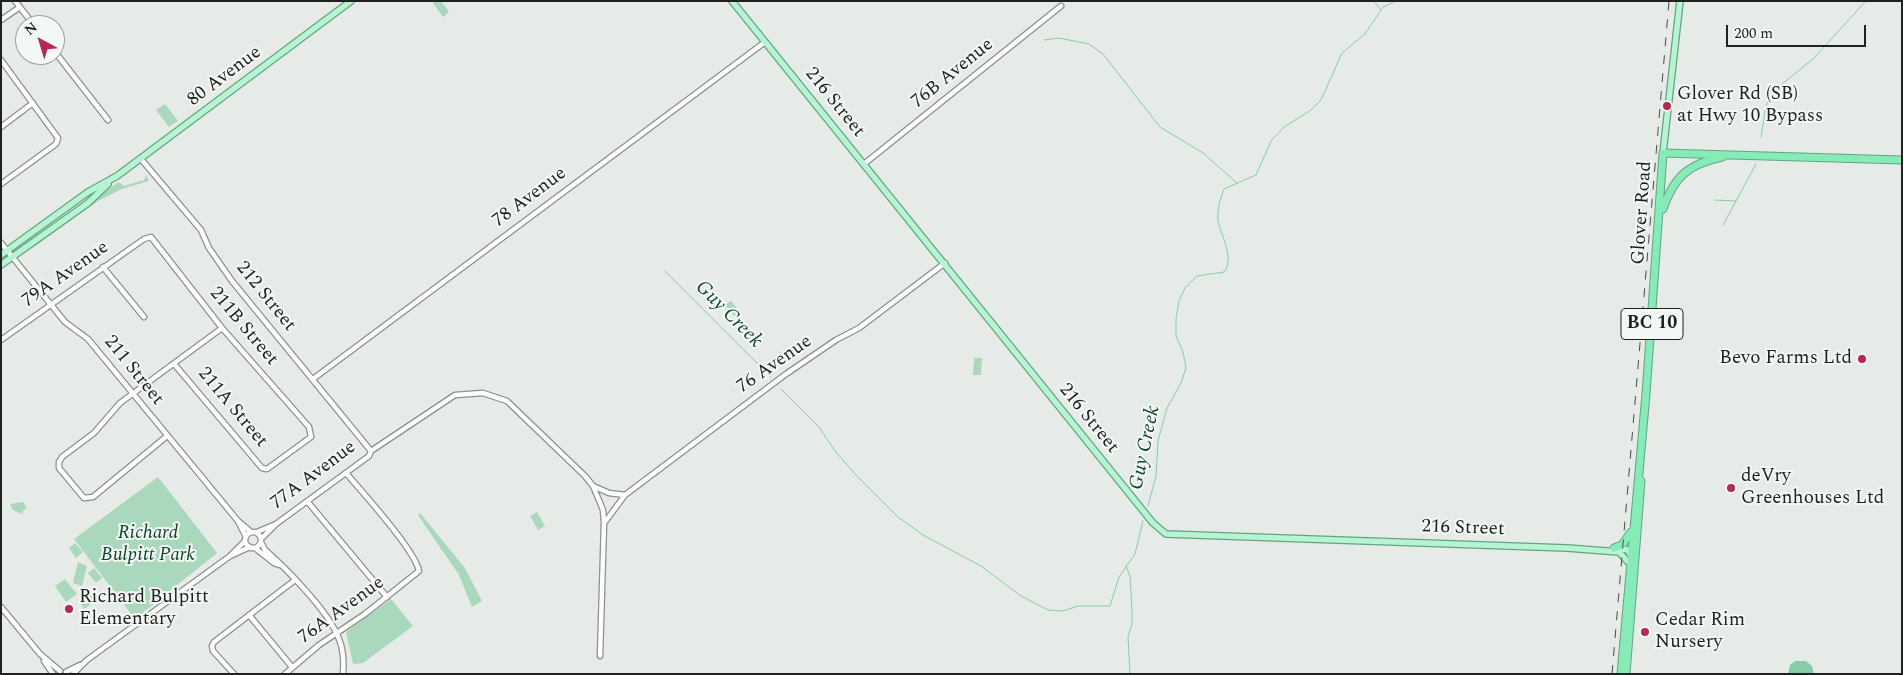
<!DOCTYPE html>
<style>
body{margin:0}
#map{position:relative;width:1903px;height:675px;overflow:hidden;background:#e6ebe8;font-family:Spectral,serif}
canvas{display:block}
.frame{position:absolute;inset:0;border:2px solid #1f2120;pointer-events:none}
.north{position:absolute;left:15px;top:15px;width:50px;height:50px;box-sizing:border-box;background:#f4f8f5;border:1px solid #9fa2a0;border-radius:50%;rotate:321deg;font-size:14px;font-weight:700;line-height:20px;text-align:center;color:#1f2120}
.north::after{content:'';display:block;margin:auto;width:18px;height:22px;background:#b72753;clip-path:polygon(50% 0,100% 100%,50% 72%,0 100%)}
.scale{position:absolute;left:1726px;top:25px;width:140px;height:22px;box-sizing:border-box;border:2px solid #1f2120;border-top:0;padding-left:6px;font-size:15px;line-height:18px;white-space:nowrap;color:#1f2120;-webkit-text-stroke:4px #f4f8f5;paint-order:stroke}
</style>
<div id="map">
<canvas width="1903" height="675"></canvas>
<div class="frame"></div>
<div class="north">N</div>
<div class="scale">200 m</div>
</div>
<script>
const ctx = document.querySelector('canvas').getContext('2d');
ctx.lineJoin = 'round';
function paint(path, color) { ctx.fillStyle = color; ctx.fill(path, 'evenodd'); }
function strokePath(path, color, width, dash) { ctx.strokeStyle = color; ctx.lineWidth = width; ctx.lineCap = dash ? 'butt' : 'round'; ctx.setLineDash(dash || []); ctx.stroke(path); }
function drawText(font, color, halo, rows, align = 'center') {
  ctx.font = font + ' Spectral,serif'; ctx.lineWidth = 4; ctx.setLineDash([]); ctx.textBaseline = 'middle'; ctx.strokeStyle = halo; ctx.fillStyle = color; for (const [text, x, y, turn = 0] of rows) {
    ctx.save(); ctx.translate(x, y); ctx.rotate((+turn || 0) * Math.PI / 180); ctx.textAlign = isNaN(turn) ? turn : align; if (halo) ctx.strokeText(text, 0, 0); ctx.fillText(text, 0, 0); ctx.restore();
  }
}
const green = new Path2D(`
 M436,1H441L449,12L443,17L433,3Z
 M165,104L178,121L169,127L156,110Z
 M146,175L149,181L122,189L98,201L20,257L118,182L124,186L144,180Z
 M731,301L742,314L736,318L725,305Z
 M974,358H982L981,375H973Z
 M158,477L217,553L135,619L74,539Z
 M23,502L27,509H24L22,514L13,510L10,504Z
 M537,512L545,526L538,530L530,516Z
 M420,513L465,568L482,601L472,607L459,575L418,515Z
 M75,543L83,552L76,558L69,548Z
 M78,562L87,566L82,586L73,583Z
 M94,568L102,578L96,583L88,573Z
 M65,579L77,594L66,602L55,586Z
 M89,590L95,595V601L84,609L80,603V597Z
 M391,599L413,626L363,663L353,664L346,632Z`);
const water = new Path2D(`
 M1795,661H1806L1812,666L1814,674H1788L1790,665Z`);
const stream = new Path2D(`
 M1374,1L1380,9
 M1044,40L1059,38L1089,44L1103,54L1160,127L1203,153L1237,183
 M1761,137L1766,106L1771,93L1813,59L1866,1
 M1715,200L1736,201
 M1723,225L1756,164
 M665,271L771,377
 M781,389L819,427L835,451L855,474L898,517L923,535L981,566L1021,596L1048,610L1063,611L1078,606H1110L1119,577L1135,554L1143,521
 M1148,506L1156,476L1158,441L1167,408L1181,383L1186,368L1183,352L1176,336V319L1179,301L1185,288L1197,276L1224,272C1235,259 1221,235 1218,221C1217,209 1220,200 1224,189L1256,175L1271,141L1284,127L1311,110L1321,100L1342,53L1365,34L1383,7L1396,1
 M1126,566L1130,576L1132,609V624L1128,637L1130,674`);
const minor = new Path2D(`
 M15,1L34,25
 M1,20L20,7
 M55,52L108,120
 M1,60L58,138L56,144L1,184
 M1,127L33,103
 M141,159L201,230L209,248L232,281L371,451
 M864,164L1061,6
 M1,243L65,322L88,339L238,521L251,532
 M103,267L144,317
 M1,340L144,239L151,237L222,328L309,427L311,437L267,469L262,468L175,365
 M313,379L765,42
 M167,436L93,497L84,498L59,468V462L62,457L94,433L120,403L222,328
 M593,486L609,493L625,495
 M307,501L387,597
 M238,521L246,537
 M605,522L625,495L786,374L836,340L859,328L945,263
 M245 540a8 8 0 1 1 16 0a8 8 0 1 1-16 0Z
 M257,532L276,524L369,456L371,451L455,395L483,393L507,401L585,476L593,486L603,510L604,523L600,656
 M262,538L276,524
 M261,542L265,550C286,568 330,613 339,639C344,651 344,662 343,674
 M255,548L274,563L279,565
 M230,556L245,541
 M1,607L40,654L60,671
 M249,615L292,667
 M44,661L53,674
 M66,672L80,665
 M73,674L87,660L230,556L250,547
 M234,674L213,651L212,646L214,642L295,580
 M285,674L319,645L365,614L419,571C415,550 362,492 346,473`);
const major = new Path2D(`
 M732,1L1153,523L1166,534L1567,548L1619,552L1630,564
 M1663,153L1680,1
 M1,255L88,192L117,176L351,1
 M1,265L88,203L108,184
 M1616,548L1628,550L1632,558`);
const highway = new Path2D(`
 M1663,209C1674,176 1689,164 1722,157
 M1614,548L1622,545L1631,532
 M1621,674L1646,394L1663,153L1902,160
 M1626,674L1641,481`);
const rail = new Path2D(`
 M1612,674L1669,1`);
const markers = [
 [1667,106,5,"#b72753"],
 [1862,359,5,"#b72753"],
 [1731,488,5,"#b72753"],
 [69,609,5,"#b72753"],
 [1645,632,5,"#b72753"]
];
const shields = [
 [1652,324,62]
];
const shieldNames = [
 ["BC 10",1652,324]
];
const streetNames = [
 ["76B Avenue",953,74,-39],
 ["80 Avenue",225,77,-37],
 ["216 Street",834,103,51],
 ["78 Avenue",530,198,-37],
 ["Glover Road",1643,213,-86],
 ["79A Avenue",66,275,-35],
 ["212 Street",265,297,51],
 ["211B Street",243,327,50],
 ["76 Avenue",775,365,-35],
 ["211 Street",133,371,51],
 ["211A Street",232,408,50],
 ["216 Street",1088,419,51],
 ["77A Avenue",314,476,-37],
 ["216 Street",1463,529,2],
 ["76A Avenue",342,611,-36]
];
const poiNames = [
 ["Glover Rd (SB)",1677,95],
 ["at Hwy 10 Bypass",1677,117],
 ["Bevo Farms Ltd",1852,359,"right"],
 ["deVry",1741,477],
 ["Greenhouses Ltd",1741,499],
 ["Richard Bulpitt",79,598],
 ["Elementary",79,620],
 ["Cedar Rim",1655,621],
 ["Nursery",1655,643]
];
const parkNames = [
 ["Richard",148,534],
 ["Bulpitt Park",148,556]
];
const waterNames = [
 ["Guy Creek",728,315,45],
 ["Guy Creek",1146,448,-78]
];
paint(green, '#a9d8bd');
paint(water, '#86cda6');
strokePath(stream, '#86cda6', 1);
strokePath(minor, '#8c908e', 7);
strokePath(major, '#62a582', 8);
strokePath(highway, '#62a582', 9);
strokePath(minor, '#fff', 4.5);
strokePath(major, '#b6f4d4', 5.5);
strokePath(highway, '#86ecb7', 7);
strokePath(rail, '#484b49', 1, [9, 9]);
for (const [x, y, r, color] of markers) { const dot = new Path2D(); dot.arc(x, y, r, 0, 2 * Math.PI); ctx.fillStyle = color; ctx.fill(dot); strokePath(dot, '#f4f8f5', 2); }
for (const [x, y, w] of shields) { const box = new Path2D(); box.roundRect(x - w / 2, y - 15.5, w, 31, 4); ctx.fillStyle = '#f4f8f5'; ctx.fill(box); strokePath(box, '#1f2120', 1); }
drawText('bold 18px', '#1f2120', null, shieldNames);
drawText('19px', '#1f2120', '#f4f8f5', streetNames);
drawText('19px', '#1f2120', '#f4f8f5', poiNames, 'left');
drawText('italic 19px', '#0a452c', '#f4f8f5', parkNames);
drawText('italic 20px', '#0f482f', '#f4f8f5', waterNames);
</script>
